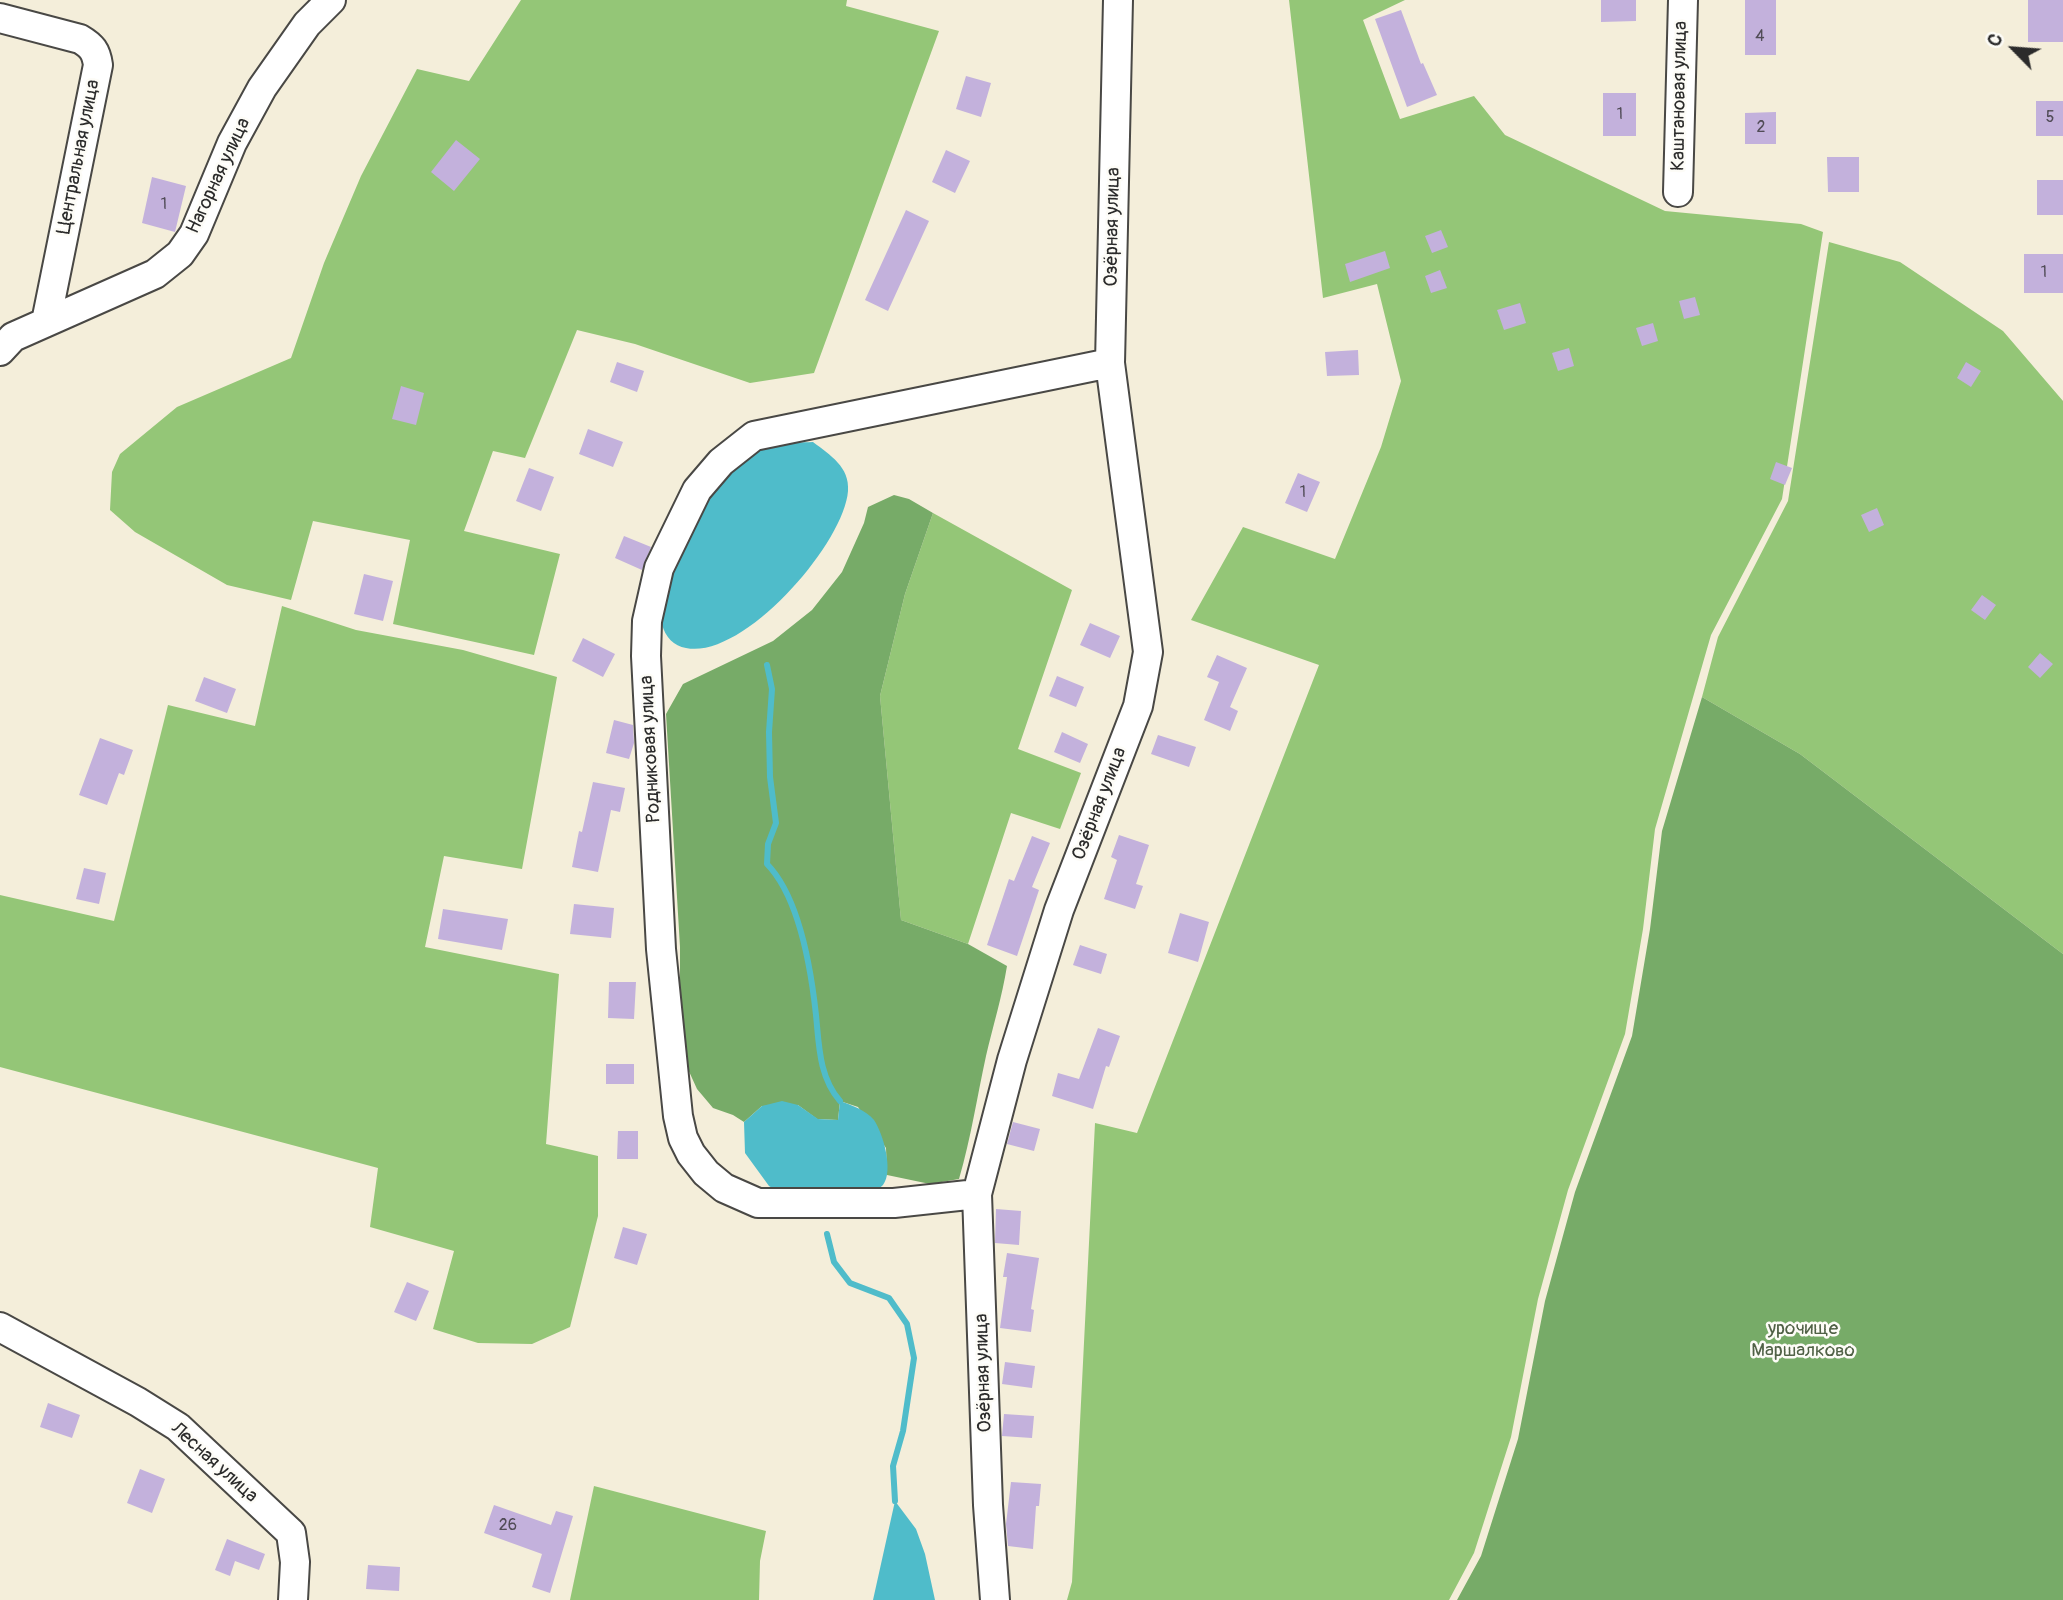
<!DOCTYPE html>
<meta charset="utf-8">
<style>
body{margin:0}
#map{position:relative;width:2063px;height:1600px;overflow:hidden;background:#f4eeda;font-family:Pangolin,sans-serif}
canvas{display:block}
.north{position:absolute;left:1979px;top:14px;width:70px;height:70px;-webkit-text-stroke:5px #fdfcf7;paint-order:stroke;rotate:295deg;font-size:19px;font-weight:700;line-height:28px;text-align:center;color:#2b2b2b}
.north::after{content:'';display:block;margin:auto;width:24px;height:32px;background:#2b2b2b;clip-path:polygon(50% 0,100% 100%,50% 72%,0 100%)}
</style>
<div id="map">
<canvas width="2063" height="1600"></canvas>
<div class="north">С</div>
</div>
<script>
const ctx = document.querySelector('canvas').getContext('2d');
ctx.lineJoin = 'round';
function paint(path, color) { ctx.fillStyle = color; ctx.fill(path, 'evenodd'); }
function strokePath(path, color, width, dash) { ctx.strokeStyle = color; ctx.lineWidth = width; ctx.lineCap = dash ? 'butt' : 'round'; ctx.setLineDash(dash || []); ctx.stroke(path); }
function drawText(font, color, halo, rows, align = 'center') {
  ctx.font = font + ' Pangolin,sans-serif'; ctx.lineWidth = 5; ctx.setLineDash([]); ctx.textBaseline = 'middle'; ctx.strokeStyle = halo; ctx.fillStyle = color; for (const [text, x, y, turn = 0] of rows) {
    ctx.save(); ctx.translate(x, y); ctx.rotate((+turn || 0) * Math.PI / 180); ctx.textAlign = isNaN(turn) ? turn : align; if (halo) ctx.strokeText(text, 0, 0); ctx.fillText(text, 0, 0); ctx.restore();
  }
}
const green = new Path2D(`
 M521,0H847L846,6L939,31L814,373L750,383L635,344L577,330L525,458L493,451L464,531L560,554L534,655L393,624L410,540L313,521L291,600L227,585L135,532L110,510L112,472L120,454L177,407L291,358L324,263L361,176L417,69L469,81Z
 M1289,0H1405L1363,20L1400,119L1474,96L1505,135L1665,211L1801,224L1823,232L1782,499L1711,635L1655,829L1643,929L1625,1034L1568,1190L1538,1299L1511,1437L1474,1553L1449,1600H1067L1072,1582L1095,1123L1137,1133L1319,665L1191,620L1243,527L1335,559L1381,447L1401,381L1377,284L1323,298Z
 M1829,242L1900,262L2003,331L2063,401V954L1800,754L1702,697L1718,637L1788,501Z
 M933,513L1072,590L1018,749L1081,773L1060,829L1011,813L968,944L901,920L880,696L905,594Z
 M282,606L356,630L463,650L557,677L522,869L444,856L425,947L559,974L546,1144L598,1156V1216L570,1327L532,1344L478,1343L433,1329L454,1251L370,1227L378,1168L0,1067V895L114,921L168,705L255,726Z
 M594,1486L766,1531L760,1561L759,1600H570Z`);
const forest = new Path2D(`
 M894,495L909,499L933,513L905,594L880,696L901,920L968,944L1007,966C1002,997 993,1026 986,1056C977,1097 971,1138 959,1179L930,1184L887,1175L886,1148L858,1107L840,1101L838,1120L817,1119L798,1105L762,1106L744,1122L733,1115L713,1108L697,1089L687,1067L680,998V947L666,714L683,684L773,641L812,610L842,572L864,523L868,507Z
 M1702,697L1800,754L2063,954V1600H1457L1481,1556L1518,1439L1545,1301L1575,1192L1632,1036L1650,929L1662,831Z`);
const water = new Path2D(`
 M813,442C830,455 850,467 848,491C844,544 743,660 686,648C674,646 665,637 662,624C660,618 663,609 664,603C672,556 706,483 747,457C767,443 789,443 813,442Z
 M782,1101L798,1105L818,1119L838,1120L840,1101C851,1105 866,1110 874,1120C883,1133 894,1171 883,1185C880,1188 877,1190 874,1192L777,1191L769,1186L745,1153L744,1122L762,1106Z
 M895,1501L916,1529L925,1554L935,1600H873Z`);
const stream = new Path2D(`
 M767,665L772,689L769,732L770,777L776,823L768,844L767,864C800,898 811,969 816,1015C819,1045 819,1077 840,1101
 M827,1234L834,1262L850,1283L889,1298L907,1324L914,1358L903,1431L893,1466L895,1501`);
const building = new Path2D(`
 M1601,0H1636V21L1601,22Z
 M1745,0H1776V55H1745Z
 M2028,0H2063V42H2028Z
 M1401,10L1421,64L1423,63L1437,95L1407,107L1375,19Z
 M966,76L991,83L981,117L956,109Z
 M1603,93H1636V136H1603Z
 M2036,101H2063V136H2036Z
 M1776,112V144H1745V113Z
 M456,140L480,159L454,191L431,172Z
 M946,150L970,161L955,193L932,182Z
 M1827,157H1859V192H1828Z
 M152,177L186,186L175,232L142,223Z
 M2037,180H2063V215H2037Z
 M906,210L929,221L888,311L865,300Z
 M1441,230L1448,247L1432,253L1425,236Z
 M1385,251L1390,268L1350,282L1345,264Z
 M2024,254H2063V293H2024Z
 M1440,270L1447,288L1431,293L1425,276Z
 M1695,297L1700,315L1684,319L1679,301Z
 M1520,303L1526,323L1504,330L1497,310Z
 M1653,323L1658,341L1642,346L1636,328Z
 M1569,348L1574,366L1558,371L1552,353Z
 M1358,350L1359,375L1327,376L1325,352Z
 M617,362L644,371L637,392L610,382Z
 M1966,362L1981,371L1971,387L1957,378Z
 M401,386L424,393L416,425L392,419Z
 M588,429L623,442L613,467L579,454Z
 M1776,462L1792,468L1785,485L1770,479Z
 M529,468L554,477L541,511L516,501Z
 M1298,473L1320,482L1307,512L1285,503Z
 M1877,508L1884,525L1869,532L1861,515Z
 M624,536L651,547L642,570L615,558Z
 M364,574L393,581L383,621L354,614Z
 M1982,595L1996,605L1985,620L1971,610Z
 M1090,623L1120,636L1110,658L1080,645Z
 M583,638L615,654L603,677L572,661Z
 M2040,653L2053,664L2040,678L2028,667Z
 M1217,655L1247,668L1230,707L1238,711L1230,731L1204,720L1219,682L1207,677Z
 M1057,676L1084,687L1076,707L1049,696Z
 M204,677L236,689L227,713L195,701Z
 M614,720L633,725L634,743L629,759L606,753Z
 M1062,732L1088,744L1080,763L1054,752Z
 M1158,735L1196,747L1189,767L1151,754Z
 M100,738L133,750L124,775L119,773L107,805L79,795Z
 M593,782L625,788L620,812L611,810L598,872L572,867L579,831L582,832Z
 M1119,835L1149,845L1136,884L1143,886L1135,909L1104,899L1117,860L1111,857Z
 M1032,836L1050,843L1032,887L1039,890L1017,956L987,945L1009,879L1014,881Z
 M84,868L106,873L99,904L76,899Z
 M574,904L614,908L611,938L570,934Z
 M443,909L508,919L502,950L438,939Z
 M1180,913L1209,922L1198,962L1168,953Z
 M1080,945L1107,954L1101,974L1073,965Z
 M609,982H636L634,1019L608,1018Z
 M1098,1028L1120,1036L1109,1067L1106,1066L1093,1109L1052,1096L1058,1073L1079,1079Z
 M606,1064H634V1084H606Z
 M1013,1122L1040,1129L1034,1151L1007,1144Z
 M618,1131H638V1159H617Z
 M996,1209L1021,1211L1019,1245L995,1243Z
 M623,1227L647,1234L637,1265L614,1258Z
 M1007,1253L1039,1258L1031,1309L1034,1310L1031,1332L1000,1328L1007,1277H1003Z
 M407,1282L429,1291L416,1321L394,1312Z
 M1005,1362L1035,1366L1032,1388L1002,1384Z
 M48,1403L80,1415L72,1438L40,1427Z
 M1004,1414L1034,1416L1032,1438L1002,1436Z
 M140,1469L165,1479L152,1513L127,1503Z
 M1011,1482L1041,1484L1039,1506H1036L1033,1549L1008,1546L1006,1524Z
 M494,1505L551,1525L556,1511L573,1516L550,1593L532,1587L542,1554L484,1533Z
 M227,1539L265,1554L259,1570L235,1561L230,1576L215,1570Z
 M368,1565L400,1567L399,1591L366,1589Z`);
const minor = new Path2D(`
 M0,18L80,39C92,46 96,51 98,65L46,322
 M1678,192L1683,0
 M0,351L13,337L155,274L180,254L194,234L232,143L262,88L307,24L331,0
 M977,1194L894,1203H758L724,1188L706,1173L691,1154L683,1138L678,1116L661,949L646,656L647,621L659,568L697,490L721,462L754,436L1110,363
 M0,1327L138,1402L178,1427L291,1533L295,1562L293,1600
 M995,1600L988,1505L977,1194L1012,1060L1059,910L1138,706L1148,652L1110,363L1118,0`);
const numberNames = [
 ["4",1760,37],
 ["1",1620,115],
 ["5",2050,118],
 ["2",1761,128],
 ["1",164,205],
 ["1",2044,273],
 ["1",1303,493],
 ["26",508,1526]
];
const streetNames = [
 ["Каштановая улица",1680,96,-89],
 ["Центральная улица",79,157,-79],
 ["Нагорная улица",219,176,-65],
 ["Озёрная улица",1113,227,-89],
 ["Родниковая улица",651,749,-93],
 ["Озёрная улица",1100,804,-69],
 ["Озёрная улица",984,1373,-92],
 ["Лесная улица",214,1463,42]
];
const parkNames = [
 ["урочище",1803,1329],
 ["Маршалково",1803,1351]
];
paint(green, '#94c677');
paint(forest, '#77ab68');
paint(water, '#4fbcca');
strokePath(stream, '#4fbcca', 6);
paint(building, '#c3b1dc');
strokePath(minor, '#494845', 32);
strokePath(minor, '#fff', 28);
drawText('16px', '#514c57', null, numberNames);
drawText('19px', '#2b2b2b', '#fdfcf7', streetNames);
drawText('19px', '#506146', '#fdfcf7', parkNames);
</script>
